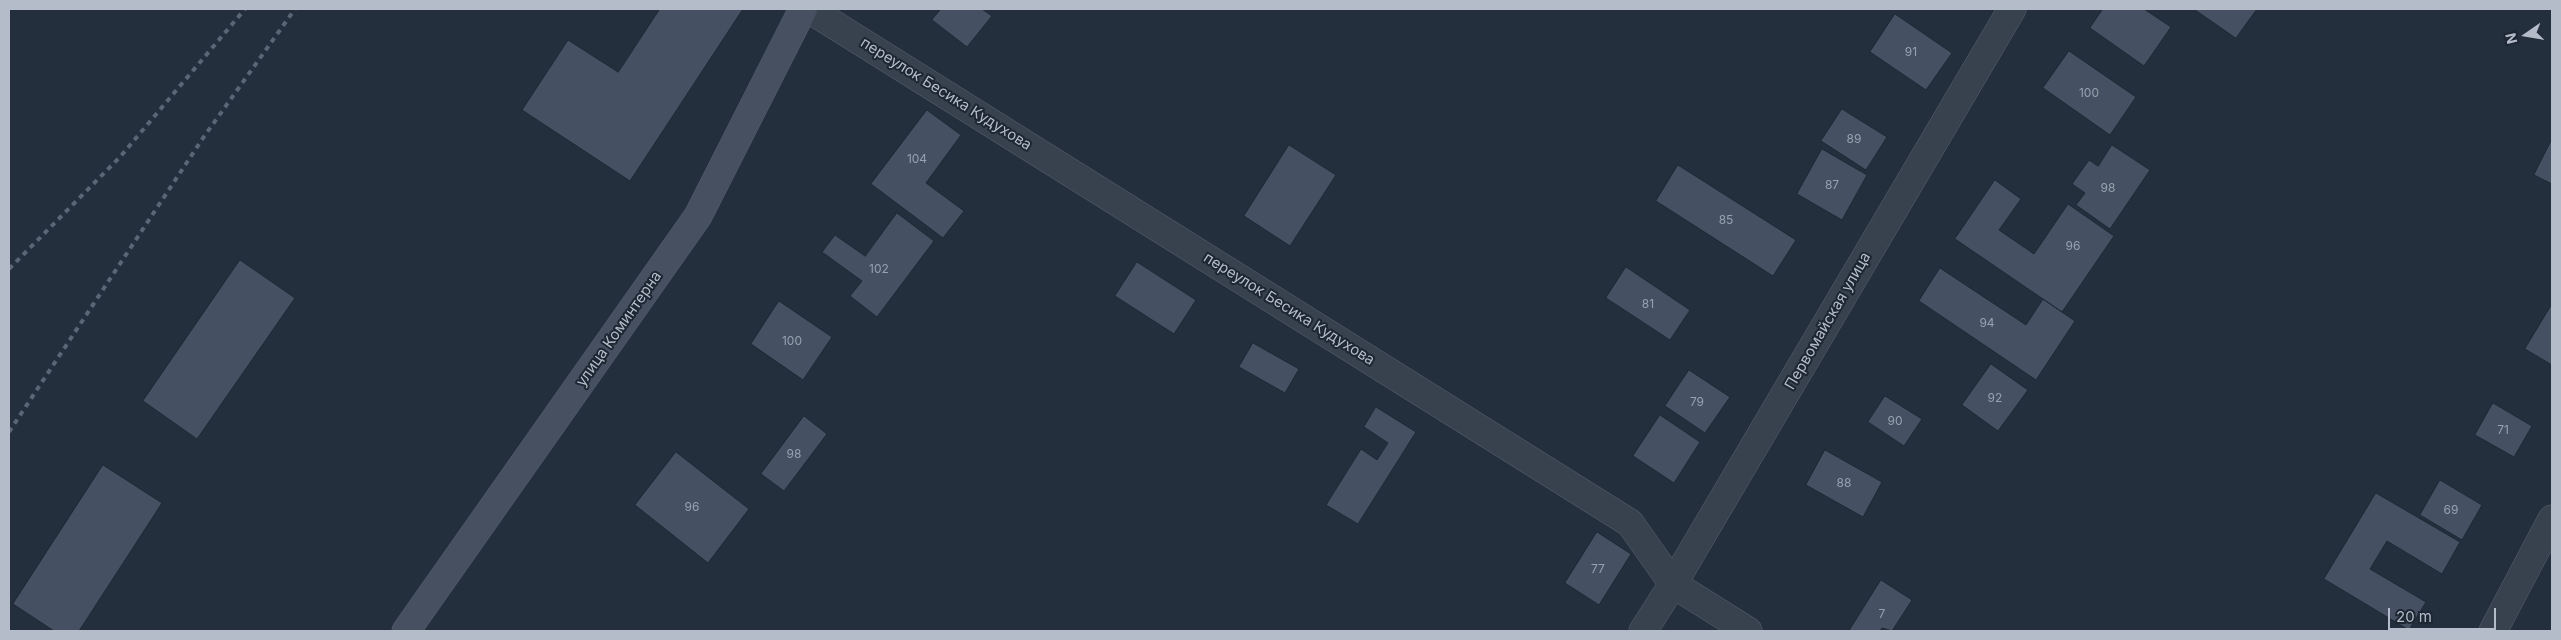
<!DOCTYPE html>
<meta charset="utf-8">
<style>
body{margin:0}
#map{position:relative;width:2561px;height:640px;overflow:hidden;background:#242f3e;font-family:Inter,sans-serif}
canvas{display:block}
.frame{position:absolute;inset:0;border:10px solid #b4bcc9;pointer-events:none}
.north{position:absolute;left:2501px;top:10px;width:50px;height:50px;-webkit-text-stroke:4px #1d2633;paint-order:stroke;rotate:257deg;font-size:14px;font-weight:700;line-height:20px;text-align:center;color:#b4bcc9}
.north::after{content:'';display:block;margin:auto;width:18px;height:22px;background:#b4bcc9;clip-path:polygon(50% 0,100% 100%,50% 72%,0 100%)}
.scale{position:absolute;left:2388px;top:608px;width:108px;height:22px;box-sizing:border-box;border:2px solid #b4bcc9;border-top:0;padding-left:6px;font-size:15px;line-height:18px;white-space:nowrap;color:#b4bcc9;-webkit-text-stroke:4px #1d2633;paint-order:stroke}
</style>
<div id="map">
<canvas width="2561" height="640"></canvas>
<div class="frame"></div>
<div class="north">N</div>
<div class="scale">20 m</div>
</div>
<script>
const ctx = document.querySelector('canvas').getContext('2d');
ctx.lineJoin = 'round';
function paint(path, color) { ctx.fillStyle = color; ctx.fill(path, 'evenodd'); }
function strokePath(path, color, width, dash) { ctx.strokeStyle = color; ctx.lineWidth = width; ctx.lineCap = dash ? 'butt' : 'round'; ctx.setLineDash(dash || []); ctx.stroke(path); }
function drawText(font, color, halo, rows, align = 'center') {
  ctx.font = font + ' Inter,sans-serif'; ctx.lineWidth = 4; ctx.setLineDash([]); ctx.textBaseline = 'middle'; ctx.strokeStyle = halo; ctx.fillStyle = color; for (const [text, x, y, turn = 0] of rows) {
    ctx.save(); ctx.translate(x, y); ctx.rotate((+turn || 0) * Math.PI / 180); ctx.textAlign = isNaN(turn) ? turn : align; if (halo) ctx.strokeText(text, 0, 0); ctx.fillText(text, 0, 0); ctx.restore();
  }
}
const building = new Path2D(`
 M660,9H743L630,181L522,110L568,40L618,72Z
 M941,9H982L992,16L967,47L932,20Z
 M2103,9H2144L2171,27L2144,66L2090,28Z
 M2194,9H2257L2236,38Z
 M1895,14L1952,53L1926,90L1870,52Z
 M2069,51L2136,97L2110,135L2043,88Z
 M1842,109L1887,137L1866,170L1821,141Z
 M927,110L961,135L926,183L964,211L943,238L871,184Z
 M2552,139V184L2534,175Z
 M1289,145L1336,175L1290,246L1244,216Z
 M2112,145L2150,170L2110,229L2076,205L2085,193L2072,184L2089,160L2098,166Z
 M1822,149L1867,175L1842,220L1797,194Z
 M1678,165L1796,240L1773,276L1656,201Z
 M1995,180L2021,199L1999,230L2034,254L2068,204L2114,236L2062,312L1955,239Z
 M897,213L934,241L877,317L850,296L862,281L822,252L835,235L865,256Z
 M240,260L295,298L197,439L143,401Z
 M1137,262L1196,300L1174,334L1115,296Z
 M1626,267L1690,310L1670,340L1606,298Z
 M1940,268L2026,325L2043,299L2075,321L2036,380L1919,301Z
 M779,301L832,337L803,380L751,344Z
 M2552,304V365L2525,349Z
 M1253,343L1299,369L1285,393L1239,367Z
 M1991,364L2028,390L1998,431L1962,405Z
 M1689,370L1730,397L1705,433L1665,406Z
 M1885,396L1922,419L1904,446L1868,422Z
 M2493,403L2532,426L2514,457L2475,435Z
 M1376,407L1416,432L1358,524L1326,505L1361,449L1377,460L1388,443L1364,427Z
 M1660,415L1700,442L1674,483L1633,456Z
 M804,416L827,434L784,491L761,474Z
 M1825,450L1882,482L1863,517L1806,485Z
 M676,452L749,509L708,563L635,505Z
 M103,465L162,503L79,631H54L13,604Z
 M2440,480L2482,505L2462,540L2420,515Z
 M2376,493L2460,542L2442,574L2387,541L2370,569L2426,602L2409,630L2324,579Z
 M1597,532L1631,554L1599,605L1565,583Z
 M1881,580L1912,600L1892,631L1882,628L1880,631H1849Z`);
const street = new Path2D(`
 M809,9L1630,523L1673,584L1748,631
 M1643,631L1673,584L2012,9
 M2493,631L2552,519`);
const secondary = new Path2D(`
 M406,631L698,216L803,9`);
const rail = new Path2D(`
 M9,269L120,157L245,9
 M9,432L203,138L295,9`);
const numberNames = [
 ["91",1911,52],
 ["100",2089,93],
 ["89",1854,139],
 ["104",917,159],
 ["87",1832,185],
 ["98",2108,188],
 ["85",1726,220],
 ["96",2073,246],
 ["102",879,269],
 ["81",1648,304],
 ["94",1987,323],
 ["100",792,341],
 ["92",1995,398],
 ["79",1697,402],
 ["90",1895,421],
 ["71",2503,430],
 ["98",794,454],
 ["88",1844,483],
 ["96",692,507],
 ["69",2451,510],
 ["77",1598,569],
 ["7",1882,614]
];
const streetNames = [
 ["переулок Бесика Кудухова",946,94,32],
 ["переулок Бесика Кудухова",1289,309,32],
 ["Первомайская улица",1828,321,-60],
 ["улица Коминтерна",619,329,-55]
];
paint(building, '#455162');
strokePath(building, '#1f2835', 1);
strokePath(street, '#565f6c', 29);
strokePath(secondary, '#565f6c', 29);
strokePath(street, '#38414e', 28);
strokePath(secondary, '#465061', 28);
strokePath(rail, '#5a6575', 4, [5, 5]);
drawText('12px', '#98a1af', null, numberNames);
drawText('15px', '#b4bcc9', '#1d2633', streetNames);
</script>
